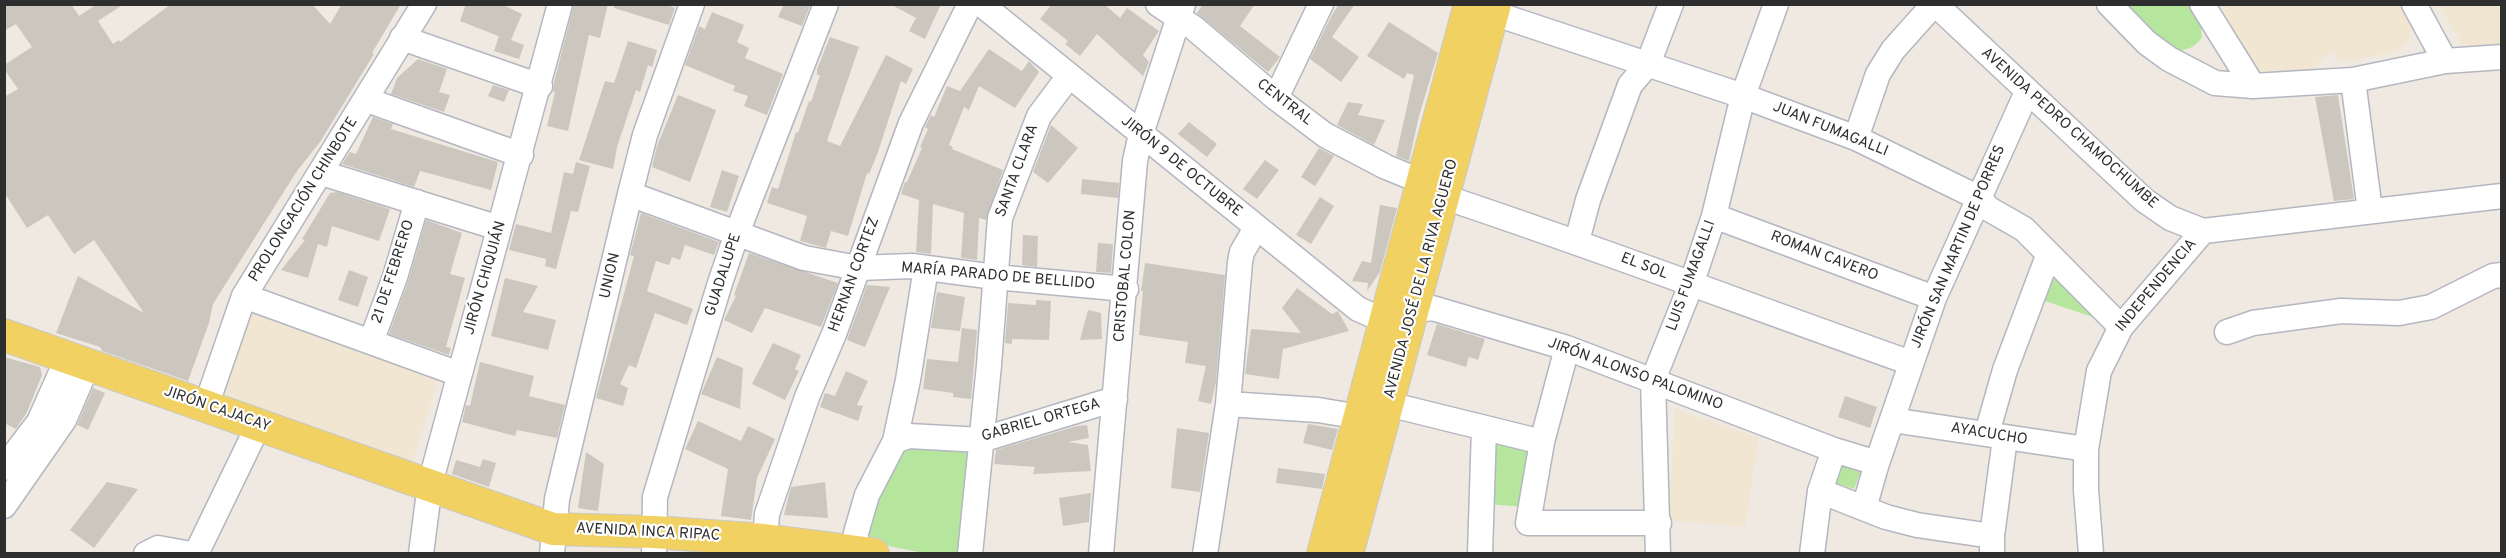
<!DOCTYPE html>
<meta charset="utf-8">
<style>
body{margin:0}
#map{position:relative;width:2506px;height:558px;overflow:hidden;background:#efe9e1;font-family:Overpass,sans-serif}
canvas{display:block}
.frame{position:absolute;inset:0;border:6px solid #2e2e2e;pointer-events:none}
</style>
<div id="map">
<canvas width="2506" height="558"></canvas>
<div class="frame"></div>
</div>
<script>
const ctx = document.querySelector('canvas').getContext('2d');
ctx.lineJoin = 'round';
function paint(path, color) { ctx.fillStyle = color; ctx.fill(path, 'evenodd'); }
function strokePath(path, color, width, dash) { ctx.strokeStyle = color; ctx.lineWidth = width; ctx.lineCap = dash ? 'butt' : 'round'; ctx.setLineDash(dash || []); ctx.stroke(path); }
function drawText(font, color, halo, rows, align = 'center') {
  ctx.font = font + ' Overpass,sans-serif'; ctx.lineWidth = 4.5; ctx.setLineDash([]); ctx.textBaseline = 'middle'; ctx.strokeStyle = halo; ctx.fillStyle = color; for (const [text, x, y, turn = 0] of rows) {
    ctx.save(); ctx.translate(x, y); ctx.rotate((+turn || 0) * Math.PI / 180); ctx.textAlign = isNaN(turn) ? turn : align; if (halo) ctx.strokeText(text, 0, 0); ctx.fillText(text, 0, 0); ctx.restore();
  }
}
const education = new Path2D(`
 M2214,5H2402L2411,23L2412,31L2407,43L2395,52L2340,62L2332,51L2307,72L2271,75L2253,69Z
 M2439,5H2501V49L2467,52Z
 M253,306L440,374L411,466L221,396Z
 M1675,409L1759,438L1745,527L1669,520Z`);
const green = new Path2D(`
 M2124,5H2188L2201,27L2202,37C2196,47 2187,51 2175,50Z
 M2050,273L2099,319L2042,300Z
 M1490,438L1533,446L1526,507L1487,504Z
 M904,445L974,450L965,553H924L863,541L894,453Z
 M1839,462L1861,471L1854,489L1833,482Z`);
const building = new Path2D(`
 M4,4H71L79,16L97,4H124L98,21L113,44L119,40L120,42L171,4H312L330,24L342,4H401L372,53L374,54L320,142L297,171L213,304L209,323L188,381L102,351L100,347L56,333L78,276L144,313L94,240L74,254L48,215L27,228L4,192V97L18,89L4,69V65L32,47L16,24L4,31Z
 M466,4H501L522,14L511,40L524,45L519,59L494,51L499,36L506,39L460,21Z
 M574,4H608L600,38L589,35L568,131L547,126L555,92H553L554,82Z
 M615,4H665L675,8L669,25L614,8Z
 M784,4L810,6L802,26L778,17Z
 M890,4H941L925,39L909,31L916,18Z
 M1052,4H1104L1120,18L1127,8L1159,31L1143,55L1149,62L1143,76L1097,34L1080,56L1065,44L1068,41L1040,19Z
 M1203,4H1255L1240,26L1280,57L1268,72L1197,13Z
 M1339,4H1355L1332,37L1359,57L1341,82L1310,59L1332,15Z
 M712,12L744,25L737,42L749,48L745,58L783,74L767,115L744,106L748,96L733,91L735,86L685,65L699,26L705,29Z
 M1389,22L1438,53L1419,116L1409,161L1396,156L1414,75L1407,73L1404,79L1367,56Z
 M830,37L859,47L827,141L840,146L886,55L913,69L906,84L901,81L877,155L869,174L867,173L848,236L831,231L826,248L800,241L807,216L767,203L772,187L778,189L796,132L798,133L809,101L811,102L820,75H817V69Z
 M628,41L657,50L652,67L648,65L640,92L636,90L617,147L613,169L579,160L605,81L614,83Z
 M989,49L1022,71L1029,61L1039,72L1015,108L979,86L969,110L964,107L949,145L953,147L952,149L1003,170L986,220L979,218L977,260L961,258L964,213L933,204L931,254L916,252L919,200L901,194L905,182H907L922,148L920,147L928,129L925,127L931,115L934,117L947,86L960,91Z
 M418,59L447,69L439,92L450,95L444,112L391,94L397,78Z
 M493,85L509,90L504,102L488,96Z
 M678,95L716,110L690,182L652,167L657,146Z
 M2338,95L2354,199L2334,201L2315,97Z
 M1348,102L1363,104L1358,115L1385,120L1374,145L1337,125Z
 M373,117L393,124L391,129L498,162L491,190L420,171L414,187L342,164L350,152L356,154Z
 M1189,122L1217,144L1207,157L1178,134Z
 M1051,125L1078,148L1048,183L1033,172Z
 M1319,148L1334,156L1315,186L1301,177Z
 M1265,160L1279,170L1257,199L1243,189Z
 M576,162L590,166L578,212L571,211L556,269L545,266L546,259L509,250L516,224L551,233L564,172L573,174Z
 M722,170L739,176L727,212L710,207Z
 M1082,179L1119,183L1118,198L1081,194Z
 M337,192L390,209L379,241L332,226L327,247L318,244L308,278L281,270L305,240L302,239L330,193Z
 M1320,197L1334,206L1311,244L1296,235Z
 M1380,205L1397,208L1380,272L1367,291L1368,283L1352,281L1362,261L1371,263Z
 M641,213L719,242L714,255L685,245L680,260L672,257L669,265L656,261L647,291L693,309L687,325L655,313L636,368L629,365L620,384L628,388L623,406L596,398L634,256L630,255Z
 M426,220L462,233L450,274L465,278L446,347L451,348L449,355L389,334L408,282Z
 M1023,235L1038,236L1037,267L1022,265Z
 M1098,243L1113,244L1111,273L1096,272Z
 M749,253L838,283L821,327L765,308L752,333L724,320L736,296L734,295Z
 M1145,263L1225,275L1216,382L1211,404L1198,401L1206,366L1185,363L1188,342L1139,335L1143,291H1141Z
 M349,270L368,277L358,307L338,300Z
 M505,278L538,286L523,312L556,320L548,350L491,336Z
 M867,285L890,287L865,347L847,340Z
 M1297,288L1332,314L1338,311L1349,331L1283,349L1279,379L1245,374L1251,329L1301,333L1282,308Z
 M937,292L965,297L960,331L931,328Z
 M1036,300L1051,301L1049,340L1012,339V344L1005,343L1008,303L1036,305Z
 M1088,310L1101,313L1102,339L1080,340Z
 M1437,324L1485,339L1478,360L1469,357L1466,367L1427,355Z
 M962,328L977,330L971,399L953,397V393L923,389L927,359L958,362Z
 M773,343L801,355L795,369L799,371L785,400L752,384Z
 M4,357L40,367L42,375L27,412L16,429L4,423Z
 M717,357L743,368L740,409L701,394Z
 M480,362L534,376L529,396L565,405L557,438L517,430L515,436L462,422L466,405L470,406Z
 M846,371L868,381L857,405L863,406L858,421L820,407L825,393L835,396Z
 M93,388L105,393L88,430L77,425Z
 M1845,396L1877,407L1870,428L1838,417Z
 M698,421L741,441L748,426L775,439L757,478L751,520L721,516L728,469L685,449Z
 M1308,424L1338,429L1332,450L1303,443Z
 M1087,425L1089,438L1068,442L1088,445L1091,471L1033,474L1035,467L994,464L996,450L1077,426Z
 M1177,428L1209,433L1200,492L1171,488Z
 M586,452L604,464L598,511L578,508Z
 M483,459L496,463L489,487L452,474L456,460L480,467Z
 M1278,468L1325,474L1322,489L1276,483Z
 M107,482L138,489L94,548L70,530Z
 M825,482L828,518L784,515L791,487Z
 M1091,493L1089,522L1063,526L1059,498Z`);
const minor = new Path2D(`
 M981,4L1358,309L1374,316L1432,308L1439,310L1567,348L1834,450L1877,463
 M1158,4L1194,28L1276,98L1325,135L1386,167L1423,182
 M1935,4L2144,200L2170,218L2203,231L2502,196
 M2109,4L2147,43L2169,59L2215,83L2253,86L2353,80L2445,61L2502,57
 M2202,4L2253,86
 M2414,4L2445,61
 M1493,13L1743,96L1856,138L1979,198L1989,209L2024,229L2121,327
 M402,38L540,86
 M2353,80L2370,211
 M1276,98L1321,4
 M367,100L521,155
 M1856,138L1878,74L1893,50L1934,4
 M322,173L499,228
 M630,194L804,258L858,268L912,266L995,277L1126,289
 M1444,197C1601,249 1755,308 1911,363
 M1714,216L1934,298
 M1577,241L1588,200L1630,85L1648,64L1671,4
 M244,296L459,374
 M2227,332L2253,323L2341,311L2399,313L2431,307L2493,276L2502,275
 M371,342L395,277L417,202
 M1228,404L1318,410L1360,417
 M1388,404L1542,442L1567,348
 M206,406L244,296L424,4
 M1892,420L2086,449
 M1987,433L2005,370L2048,256
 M895,441L909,436L981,440L1115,399
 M1542,442L1528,523H1659
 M4,468L39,422L68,357
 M1820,491L1886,517L1917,525L1992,536
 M4,506L64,420L88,364
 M1864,508L1877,463L1934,298L2027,92
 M854,551L856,533L867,495L895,441L908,380L926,268
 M146,554L158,548L191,554
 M196,554L259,424
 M421,554L430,484L560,4
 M552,554L557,499L630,194L645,135L692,4
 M654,554L655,497L720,283L737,233L826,4
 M764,554L767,514L807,397L834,334L911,123L970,4
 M970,554L989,365L1000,218L1039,116L1069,76
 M1101,554L1135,161L1141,134L1183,4
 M1205,554L1228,404L1240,262L1242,252L1256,228
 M1480,554L1484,428
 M1658,554L1653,380L1691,285L1714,216L1743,96L1776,4
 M1812,554L1820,491L1834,450
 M1992,554V536L2005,438
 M2091,554L2086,490V449L2099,371L2121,327L2203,231`);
const major = new Path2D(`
 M4,335L553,529L654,532L764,540L873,554
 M1323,554L1470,4
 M1347,554L1495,4`);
const streetNames = [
 ["CENTRAL",1284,103,38],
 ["AVENIDA PEDRO CHAMOCHUMBE",2069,129,42],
 ["JUAN FUMAGALLI",1830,130,22],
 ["JIRÓN 9 DE OCTUBRE",1181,167,39],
 ["SANTA CLARA",1018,171,-70],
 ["PROLONGACIÓN CHINBOTE",304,200,-58],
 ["JIRÓN SAN MARTIN DE PORRES",1959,247,-67],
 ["ROMAN CAVERO",1824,257,21],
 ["EL SOL",1644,267,21],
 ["21 DE FEBRERO",394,272,-72],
 ["GUADALUPE",724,275,-72],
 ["HERNAN CORTEZ",855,275,-70],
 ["UNION",611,276,-77],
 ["CRISTOBAL COLON",1126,276,-85],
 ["LUIS FUMAGALLI",1692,276,-70],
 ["MARÍA PARADO DE BELLIDO",998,277,5],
 ["JIRÓN CHIQUIÁN",486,278,-74],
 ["AVENIDA JOSÉ DE LA RIVA AGUERO",1422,279,-75],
 ["INDEPENDENCIA",2157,286,-50],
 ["JIRÓN ALONSO PALOMINO",1635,375,20],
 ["JIRÓN CAJACAY",217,410,19],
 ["GABRIEL ORTEGA",1041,421,-16],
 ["AYACUCHO",1989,435,9],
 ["AVENIDA INCA RIPAC",648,533,3]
];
paint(education, '#f0e6d1');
paint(green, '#b6e59e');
paint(building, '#cbc7bf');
strokePath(minor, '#b4b7c1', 27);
strokePath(major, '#c9c9c9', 34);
strokePath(minor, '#fff', 24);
strokePath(major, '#f2d163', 32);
drawText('15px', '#2e2e2e', '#fff', streetNames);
</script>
